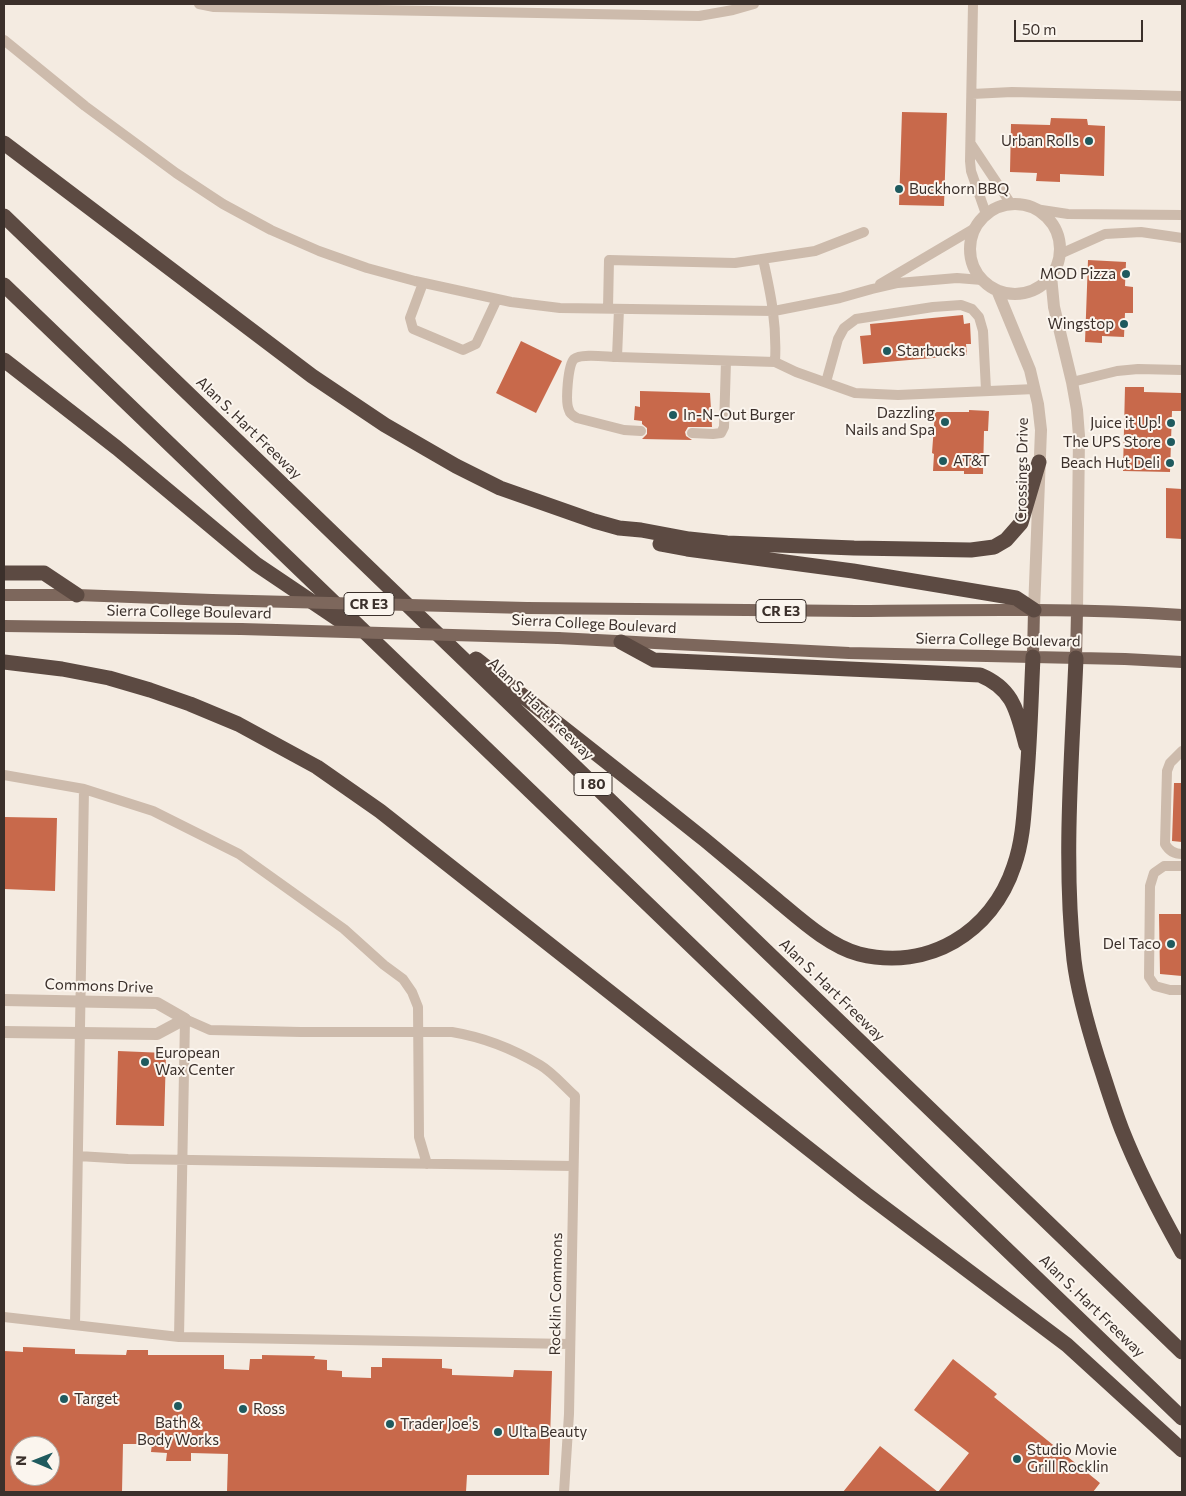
<!DOCTYPE html>
<style>
body{margin:0}
#map{position:relative;width:1186px;height:1496px;overflow:hidden;background:#f4ebe1;font-family:Commissioner,sans-serif}
canvas{display:block}
.frame{position:absolute;inset:0;border:5px solid #3b302b;pointer-events:none}
.north{position:absolute;left:10px;top:1436px;width:50px;height:50px;box-sizing:border-box;background:#fbf5ee;border:1px solid #aea6a0;border-radius:50%;rotate:271deg;font-size:14px;font-weight:700;line-height:20px;text-align:center;color:#3b302b}
.north::after{content:'';display:block;margin:auto;width:18px;height:22px;background:#1f5a5e;clip-path:polygon(50% 0,100% 100%,50% 72%,0 100%)}
.scale{position:absolute;left:1014px;top:20px;width:129px;height:22px;box-sizing:border-box;border:2px solid #3b302b;border-top:0;padding-left:6px;font-size:15px;line-height:18px;white-space:nowrap;color:#3b302b;-webkit-text-stroke:4px #fbf5ee;paint-order:stroke}
</style>
<div id="map">
<canvas width="1186" height="1496"></canvas>
<div class="frame"></div>
<div class="north">N</div>
<div class="scale">50 m</div>
</div>
<script>
const ctx = document.querySelector('canvas').getContext('2d');
ctx.lineJoin = 'round';
function paint(path, color) { ctx.fillStyle = color; ctx.fill(path, 'evenodd'); }
function strokePath(path, color, width, dash) { ctx.strokeStyle = color; ctx.lineWidth = width; ctx.lineCap = dash ? 'butt' : 'round'; ctx.setLineDash(dash || []); ctx.stroke(path); }
function drawText(font, color, halo, rows, align = 'center') {
  ctx.font = font + ' Commissioner,sans-serif'; ctx.lineWidth = 4; ctx.setLineDash([]); ctx.textBaseline = 'middle'; ctx.strokeStyle = halo; ctx.fillStyle = color; for (const [text, x, y, turn = 0] of rows) {
    ctx.save(); ctx.translate(x, y); ctx.rotate((+turn || 0) * Math.PI / 180); ctx.textAlign = isNaN(turn) ? turn : align; if (halo) ctx.strokeText(text, 0, 0); ctx.fillText(text, 0, 0); ctx.restore();
  }
}
const building = new Path2D(`
 M902,112L947,113L944,206L899,205Z
 M1051,118L1087,119L1088,125L1105,126L1104,176L1060,174V182L1036,181L1037,173L1010,172L1011,124L1050,125Z
 M1088,260L1126,262L1125,286L1133,287V313H1125L1124,337L1102,336V343L1085,342Z
 M963,315L964,324L970,323L971,344H966L967,355L863,364L860,336L871,335L870,324Z
 M521,341L562,361L536,413L496,393Z
 M1125,387H1144V392L1181,393V411H1172L1170,472L1123,471Z
 M640,391L710,393L712,427H688L685,432L686,436L692,440L642,439L647,434V428L642,424V421L634,420L635,406L640,407Z
 M969,410L989,411L988,431H984L983,474H964V471H933L934,454L932,453L935,412H969Z
 M1166,488L1182,489V539L1166,538Z
 M1174,783H1182V842L1172,841Z
 M4,817L57,818L55,891L4,889Z
 M1159,914H1182V976L1160,974Z
 M118,1051L166,1053L164,1126L116,1125Z
 M23,1347L75,1349V1354L126,1355L127,1350H148V1355H224V1369L249,1370L250,1359H262V1355L315,1356L314,1359L327,1360V1370L342,1371V1377L371,1378V1367H382V1358L442,1359V1368L452,1369V1375L513,1377L514,1370L552,1371L549,1475H467L466,1492H227L228,1454L191,1453V1461H166L167,1453L151,1452L152,1444H123L122,1492H4V1351L23,1352ZM20,1446H50V1476H20Z
 M953,1359L997,1394L994,1397L1100,1483L1093,1492H843L880,1446L938,1492L969,1453L914,1410Z`);
const lane = new Path2D(`
 M199,4L214,7L699,16L733,10L754,4
 M973,4L970,161L971,171L986,214
 M4,40L85,106L176,173L223,204L271,230L319,251L367,268L415,281L511,302L560,308L774,311L840,298L872,289L898,283L957,278L982,280
 M972,94L1012,92L1182,96
 M971,144L1011,204
 M1035,209L1068,214L1182,215
 M1060,254L1105,234L1141,232L1182,238
 M763,259C771,295 777,324 775,362L796,372L855,393L898,395L1035,389
 M423,283L410,318L413,329L463,350L476,344L497,299
 M880,284L975,228
 M608,308L609,260L735,263L815,251L864,232
 M619,309L617,357L775,362
 M617,357C608,357 581,353 574,359C568,365 565,402 569,410C570,414 573,416 577,418L624,430L641,431
 M826,382L838,339L844,328L856,319L933,307L961,305L972,309L979,317L983,331L986,390
 M1072,382L1117,371L1138,369L1182,370
 M692,433L713,434L721,433L724,427L726,361
 M1182,751L1170,763L1167,771L1165,844C1169,851 1174,854 1182,854
 M4,775L84,789L153,811L239,854L344,929L384,965L403,979L412,992L418,1007L419,1137L427,1164
 M1182,866H1164L1154,873L1150,886L1149,977L1155,986L1170,990H1182
 M78,1156L128,1159L573,1166
 M4,1317L179,1337L570,1344
 M75,1325L84,789
 M179,1337L185,1019L210,1030L301,1032H452C482,1037 513,1049 540,1065C552,1072 564,1086 575,1096L569,1414L564,1492`);
const street = new Path2D(`
 M970 249a45 45 0 1 1 90 0a45 45 0 1 1-90 0Z
 M1051,276L1054,307L1072,382L1077,410L1079,436L1077,611
 M997,290L1030,370L1038,404L1041,430L1034,610
 M4,1000L157,1003L185,1019
 M4,1032L157,1034L185,1019`);
const primary = new Path2D(`
 M4,595H77L212,600
 M527,608C637,610 747,611 856,611C965,610 1074,608 1182,615
 M4,626L241,629
 M558,638L849,653L1125,659L1182,662
 M1033,657L1034,610
 M1076,658L1077,611`);
const highway = new Path2D(`
 M4,143L312,376L385,425L456,466L500,488L594,521L619,528L641,530L689,539L727,543L854,548L971,550L994,547L1006,540L1021,523L1039,462
 M4,216L1182,1352
 M4,285L1182,1418
 M4,360L117,448L256,564L351,628
 M660,544L687,549L853,571L1016,598L1034,610
 M4,573H44L77,595
 M621,642L654,660L980,675C1014,689 1017,712 1026,745
 M1076,658C1072,758 1063,860 1074,960C1078,993 1088,1027 1098,1059C1106,1083 1113,1107 1122,1130C1139,1173 1160,1213 1182,1252
 M476,659C552,719 629,779 705,840C729,860 753,880 777,900C800,919 829,946 859,954C928,971 992,933 1014,866C1023,841 1024,814 1026,787C1030,744 1031,700 1033,657
 M4,662L62,669L109,678L150,690L190,704L238,724L317,767L380,811L866,1194L1067,1345L1182,1450`);
const primaryBridge = new Path2D(`
 M212,600L527,608
 M241,629L558,638`);
const markers = [
 [1089,141,5,"#1f5a5e"],
 [899,189,5,"#1f5a5e"],
 [1126,274,5,"#1f5a5e"],
 [1124,324,5,"#1f5a5e"],
 [887,351,5,"#1f5a5e"],
 [673,415,5,"#1f5a5e"],
 [945,422,5,"#1f5a5e"],
 [1171,423,5,"#1f5a5e"],
 [1171,442,5,"#1f5a5e"],
 [943,461,5,"#1f5a5e"],
 [1170,463,5,"#1f5a5e"],
 [1171,944,5,"#1f5a5e"],
 [145,1062,5,"#1f5a5e"],
 [64,1399,5,"#1f5a5e"],
 [178,1406,5,"#1f5a5e"],
 [243,1409,5,"#1f5a5e"],
 [390,1424,5,"#1f5a5e"],
 [498,1432,5,"#1f5a5e"],
 [1017,1459,5,"#1f5a5e"]
];
const shields = [
 [369,604,50],
 [781,611,50],
 [593,784,38]
];
const shieldNames = [
 ["CR E3",369,604],
 ["CR E3",781,611],
 ["I 80",593,784]
];
const poiNames = [
 ["Urban Rolls",1079,141,"right"],
 ["Buckhorn BBQ",909,189],
 ["MOD Pizza",1116,274,"right"],
 ["Wingstop",1114,324,"right"],
 ["Starbucks",897,351],
 ["Dazzling",935,413,"right"],
 ["Nails and Spa",935,430,"right"],
 ["In-N-Out Burger",683,415],
 ["Juice it Up!",1161,423,"right"],
 ["The UPS Store",1161,442,"right"],
 ["AT&T",953,461],
 ["Beach Hut Deli",1160,463,"right"],
 ["Del Taco",1161,944,"right"],
 ["European",155,1053],
 ["Wax Center",155,1070],
 ["Target",74,1399],
 ["Ross",253,1409],
 ["Bath &",178,1423,"center"],
 ["Body Works",178,1440,"center"],
 ["Trader Joe's",400,1424],
 ["Ulta Beauty",508,1432],
 ["Studio Movie",1027,1450],
 ["Grill Rocklin",1027,1467]
];
const streetNames = [
 ["Alan S. Hart Freeway",249,428,44],
 ["Crossings Drive",1022,470,-89],
 ["Sierra College Boulevard",189,612,1],
 ["Sierra College Boulevard",594,624,3],
 ["Sierra College Boulevard",998,640,1],
 ["Alan S. Hart Freeway",541,709,44],
 ["Commons Drive",99,986,2],
 ["Alan S. Hart Freeway",832,990,44],
 ["Rocklin Commons",556,1294,-89],
 ["Alan S. Hart Freeway",1092,1306,44]
];
paint(building, '#c8694b');
strokePath(lane, '#cdbbac', 10);
strokePath(street, '#cdbbac', 12);
strokePath(primary, '#7d675c', 12);
strokePath(highway, '#5c4a42', 15);
strokePath(primaryBridge, '#7d675c', 12);
for (const [x, y, r, color] of markers) { const dot = new Path2D(); dot.arc(x, y, r, 0, 2 * Math.PI); ctx.fillStyle = color; ctx.fill(dot); strokePath(dot, '#fbf5ee', 2); }
for (const [x, y, w] of shields) { const box = new Path2D(); box.roundRect(x - w / 2, y - 11.5, w, 23, 4); ctx.fillStyle = '#fbf5ee'; ctx.fill(box); strokePath(box, '#3b302b', 1); }
drawText('bold 14px', '#3b302b', null, shieldNames);
drawText('15px', '#3b302b', '#fbf5ee', poiNames, 'left');
drawText('15px', '#3b302b', '#fbf5ee', streetNames);
</script>
